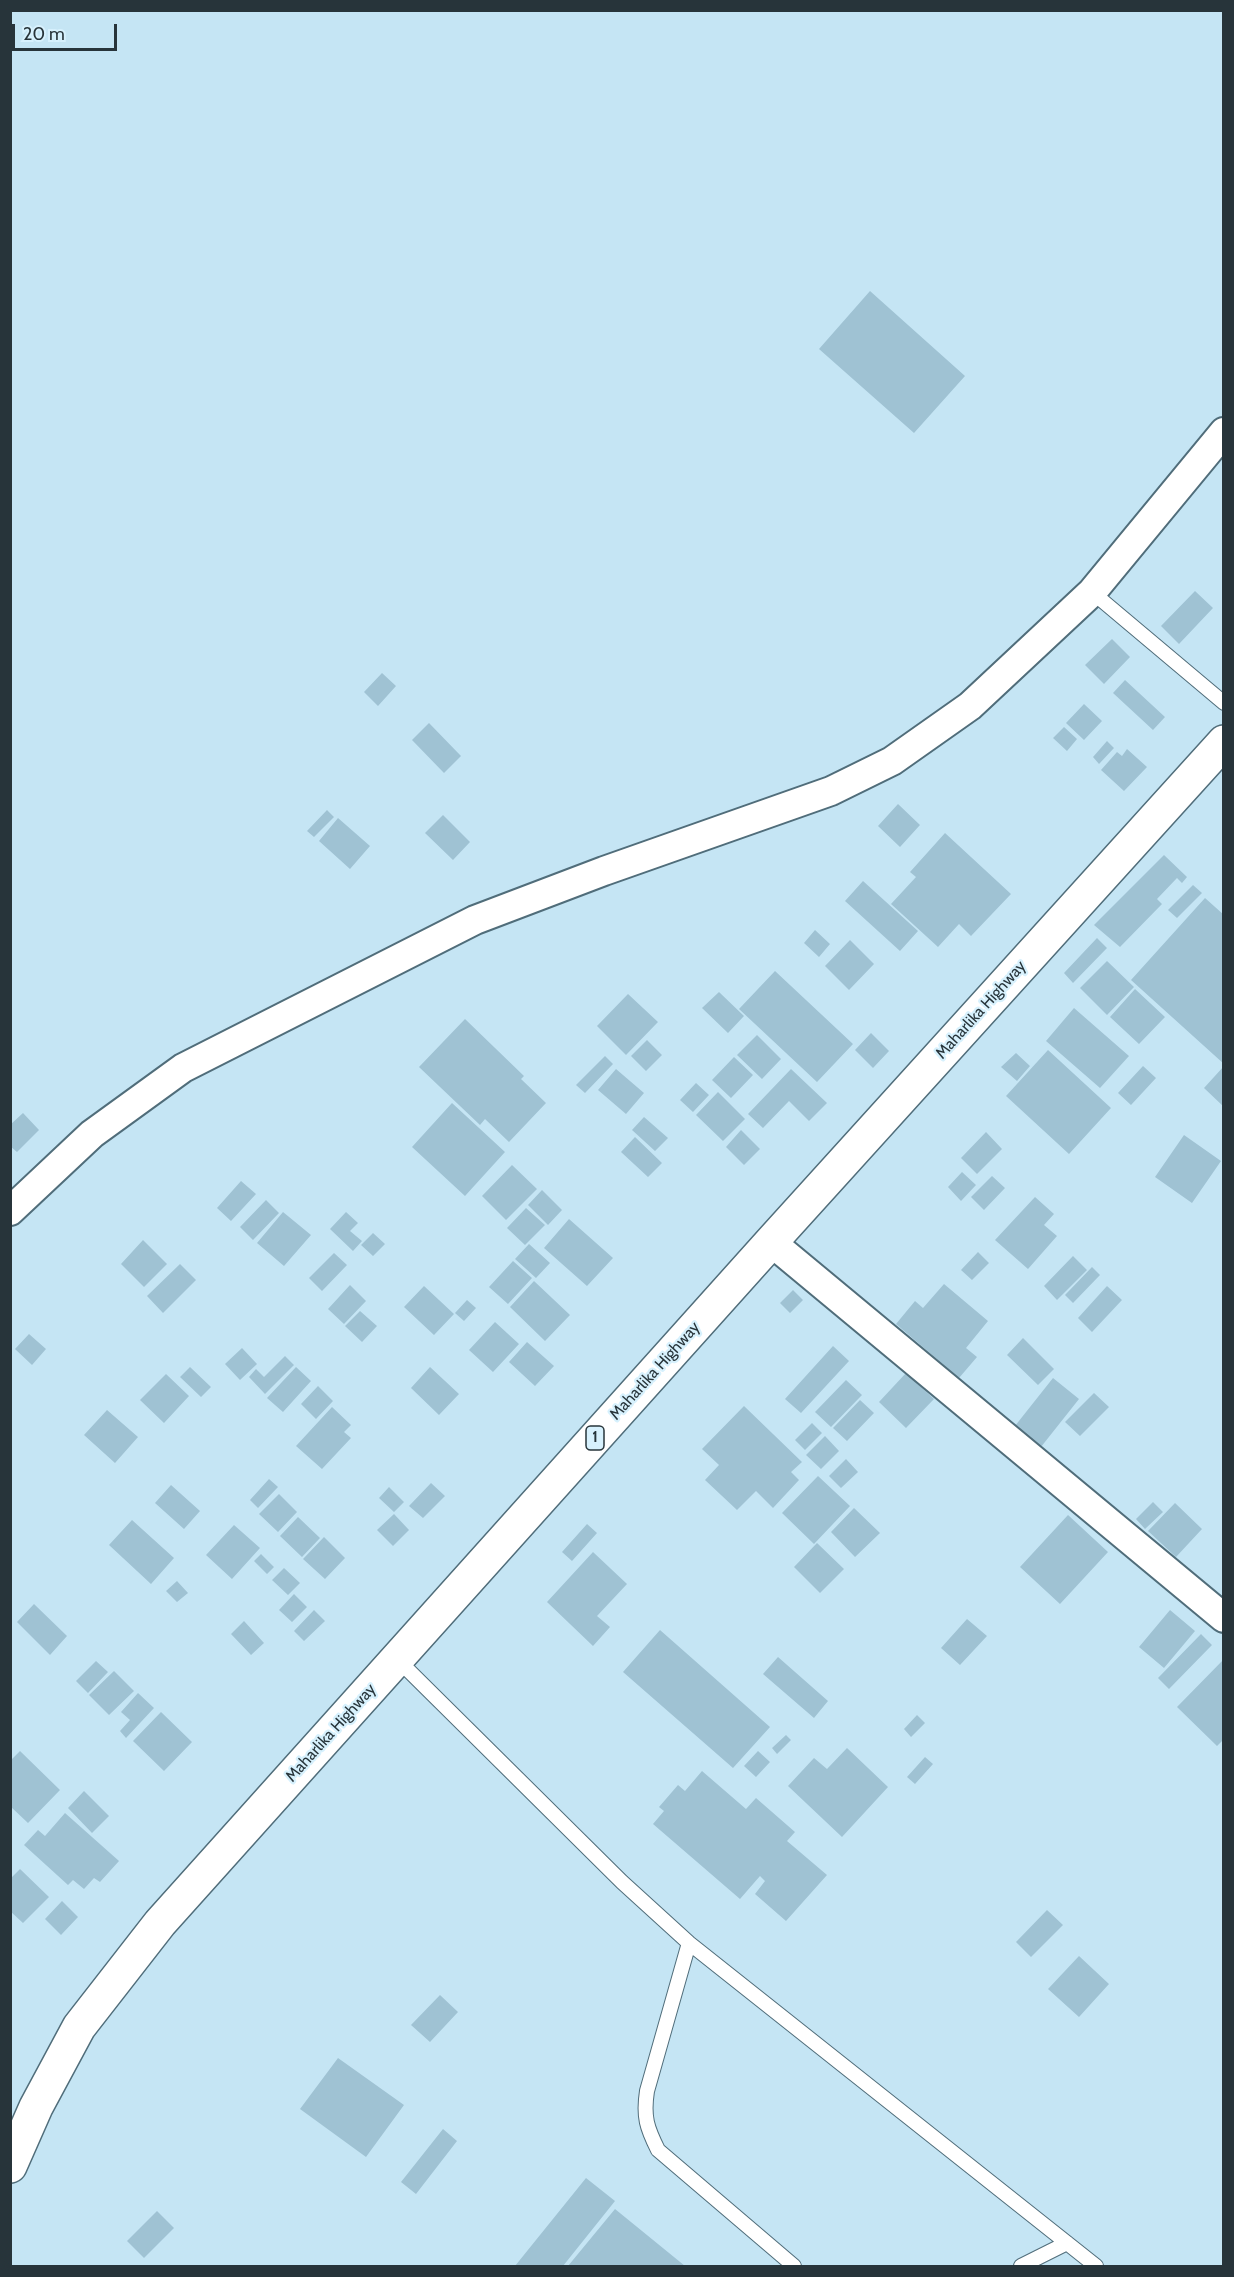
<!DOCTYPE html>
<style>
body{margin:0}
#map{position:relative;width:1234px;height:2277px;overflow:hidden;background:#c5e5f4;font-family:Cabin,sans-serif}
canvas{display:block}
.frame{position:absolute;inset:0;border:12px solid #27343a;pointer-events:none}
.scale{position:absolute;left:12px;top:24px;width:105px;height:27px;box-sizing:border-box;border:3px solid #27343a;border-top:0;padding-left:8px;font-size:18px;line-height:21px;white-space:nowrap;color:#27343a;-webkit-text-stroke:4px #d7f1fd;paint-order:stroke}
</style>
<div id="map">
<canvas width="1234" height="2277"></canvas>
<div class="frame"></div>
<div class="scale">20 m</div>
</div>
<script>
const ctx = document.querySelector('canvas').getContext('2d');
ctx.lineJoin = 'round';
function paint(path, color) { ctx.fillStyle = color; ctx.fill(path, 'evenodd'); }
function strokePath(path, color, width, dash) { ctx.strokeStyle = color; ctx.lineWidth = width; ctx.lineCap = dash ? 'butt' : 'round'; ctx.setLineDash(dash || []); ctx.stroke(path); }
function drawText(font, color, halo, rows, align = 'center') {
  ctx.font = font + ' Cabin,sans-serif'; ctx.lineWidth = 4.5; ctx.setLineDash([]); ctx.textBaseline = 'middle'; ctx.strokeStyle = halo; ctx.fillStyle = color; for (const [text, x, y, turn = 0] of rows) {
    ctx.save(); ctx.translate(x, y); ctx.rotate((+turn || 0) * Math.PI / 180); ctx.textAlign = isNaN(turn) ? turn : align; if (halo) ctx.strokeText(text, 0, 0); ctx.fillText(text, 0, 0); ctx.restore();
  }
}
const building = new Path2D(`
 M870,291L965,376L914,433L819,349Z
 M1195,591L1213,608L1179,644L1161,626Z
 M1112,639L1130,657L1104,684L1085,665Z
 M382,673L396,686L378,706L364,692Z
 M1125,680L1165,717L1153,730L1113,693Z
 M1084,704L1102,721L1084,740L1066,723Z
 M429,723L461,756L444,773L412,740Z
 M1064,727L1077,739L1067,751L1053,738Z
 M1107,741L1114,748L1099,764L1093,757Z
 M1127,749L1147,767L1124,791L1101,770L1117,752L1122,756Z
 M898,804L920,825L900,847L878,826Z
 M327,810L334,817L314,837L307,831Z
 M443,815L470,842L453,860L425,833Z
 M338,818L370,846L350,869L319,841Z
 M945,833L1011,894L971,936L959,924L938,947L891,904L916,877L910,872Z
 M1164,855L1187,877L1182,883L1177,878L1157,899L1162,904L1120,947L1094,925Z
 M863,881L918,931L900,951L845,901Z
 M1193,885L1202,893L1177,918L1168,910Z
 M1205,898L1224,915V1064L1131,980Z
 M815,930L830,944L819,957L804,943Z
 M1097,938L1107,948L1073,983L1064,973Z
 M850,940L874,964L849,990L825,966Z
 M1107,961L1134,987L1107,1015L1080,988Z
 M775,971L853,1044L817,1082L739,1009Z
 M1135,989L1165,1017L1139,1044L1110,1017Z
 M719,992L744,1016L728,1033L702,1008Z
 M628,994L658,1022L626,1055L597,1026Z
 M1074,1008L1129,1056L1100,1088L1046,1041Z
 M465,1019L524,1076L521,1079L546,1103L509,1142L485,1119L480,1125L419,1067Z
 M871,1033L889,1051L873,1068L855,1050Z
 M757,1035L781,1059L762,1079L737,1055Z
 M647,1040L662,1055L646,1071L631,1056Z
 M1048,1050L1111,1108L1069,1154L1006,1096Z
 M1016,1053L1030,1066L1017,1081L1001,1067Z
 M605,1056L613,1064L585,1093L576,1085Z
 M734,1057L753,1075L731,1098L712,1080Z
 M1143,1066L1156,1078L1131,1105L1118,1093Z
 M1224,1066V1107L1204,1088Z
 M616,1069L644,1093L626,1114L598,1090Z
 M791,1069L827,1103L809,1121L789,1101L763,1128L748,1114Z
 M696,1083L709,1095L693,1112L680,1100Z
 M718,1092L745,1119L723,1141L696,1115Z
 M452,1103L505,1152L465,1196L412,1147Z
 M23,1113L39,1130L17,1152L10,1146V1125Z
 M644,1117L668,1138L655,1151L632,1130Z
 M741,1130L760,1149L744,1165L726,1147Z
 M986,1132L1002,1149L977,1174L961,1158Z
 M1184,1135L1221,1161L1192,1203L1155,1177Z
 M635,1137L662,1163L648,1177L621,1152Z
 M512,1165L537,1189L506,1220L482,1196Z
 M962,1172L976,1185L961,1201L948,1187Z
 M992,1176L1005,1188L984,1210L971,1197Z
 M241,1181L256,1194L231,1221L217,1208Z
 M542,1190L562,1210L548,1225L528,1205Z
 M1035,1197L1054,1214L1044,1225L1057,1236L1028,1269L995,1240Z
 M266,1200L279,1213L253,1240L240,1227Z
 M526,1208L545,1225L525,1245L507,1228Z
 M283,1212L311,1235L284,1266L257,1243Z
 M346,1212L358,1223L350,1231L362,1241L353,1251L330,1229Z
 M569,1219L613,1258L587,1286L544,1248Z
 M373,1233L385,1244L373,1256L361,1245Z
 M143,1240L167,1264L144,1287L121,1264Z
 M529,1244L550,1263L536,1278L515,1259Z
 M978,1252L989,1263L972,1280L961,1270Z
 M334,1253L347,1265L322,1291L309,1278Z
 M1073,1256L1087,1270L1057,1300L1044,1286Z
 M513,1261L532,1278L508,1304L489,1287Z
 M180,1264L196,1280L163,1313L147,1296Z
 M1092,1267L1100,1275L1073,1303L1065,1295Z
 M534,1281L570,1315L545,1341L510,1307Z
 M944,1284L988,1321L966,1348L977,1357L959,1378L896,1324L915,1301L923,1308Z
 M350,1285L366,1301L344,1324L328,1309Z
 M424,1286L454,1314L434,1335L404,1307Z
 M1107,1286L1122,1300L1092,1332L1078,1318Z
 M793,1290L803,1300L790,1313L780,1303Z
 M467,1300L476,1308L464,1321L455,1313Z
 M360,1311L377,1326L362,1342L345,1326Z
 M495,1322L519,1344L493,1372L469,1350Z
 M29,1334L46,1349L32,1365L15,1349Z
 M1023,1338L1054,1369L1038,1385L1007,1355Z
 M527,1342L554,1366L535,1386L509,1362Z
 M833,1346L849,1361L801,1413L785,1399Z
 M242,1348L257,1364L240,1380L225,1364Z
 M285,1356L294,1365L265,1394L249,1377L256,1369L264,1377Z
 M190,1367L211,1387L201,1397L180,1377Z
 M296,1367L311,1381L283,1412L267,1398Z
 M430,1367L459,1394L439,1415L411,1388Z
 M906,1373L934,1399L906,1428L879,1402Z
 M166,1374L189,1396L164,1423L140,1400Z
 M1053,1378L1079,1399L1037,1452L1011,1431Z
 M846,1380L862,1395L831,1427L815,1412Z
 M318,1386L333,1401L316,1419L301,1404Z
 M1094,1393L1109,1407L1080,1436L1065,1422Z
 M860,1400L874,1413L847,1441L833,1428Z
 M744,1406L802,1462L791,1472L799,1480L773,1508L756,1491L737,1510L705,1480L719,1465L702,1449Z
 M332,1407L351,1425L344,1432L351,1438L322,1469L296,1446Z
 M107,1410L138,1437L115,1463L84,1435Z
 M812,1423L822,1433L805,1450L795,1440Z
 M825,1436L839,1451L821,1469L806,1455Z
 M846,1459L858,1472L841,1488L829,1476Z
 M818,1476L850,1506L814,1544L782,1513Z
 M269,1479L278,1487L258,1508L250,1500Z
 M431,1483L445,1496L423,1518L409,1506Z
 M171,1485L200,1511L184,1529L155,1503Z
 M389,1487L404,1502L394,1512L379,1498Z
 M279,1494L297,1512L278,1532L259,1514Z
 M1153,1502L1163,1512L1145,1529L1136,1519Z
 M1175,1503L1202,1529L1176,1557L1148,1531Z
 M854,1508L880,1533L855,1557L831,1532Z
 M394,1514L409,1530L393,1546L377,1530Z
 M1068,1515L1108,1552L1060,1604L1020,1567Z
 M298,1517L320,1538L302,1557L280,1536Z
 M132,1520L174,1558L151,1584L109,1545Z
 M587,1524L597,1533L572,1561L562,1552Z
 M234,1525L260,1548L232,1579L206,1555Z
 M324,1537L345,1558L325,1579L303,1559Z
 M817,1543L844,1569L820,1593L794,1567Z
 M593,1552L627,1584L597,1616L610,1627L593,1646L547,1602Z
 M261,1554L274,1567L267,1574L254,1561Z
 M284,1568L300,1583L288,1595L272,1580Z
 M177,1581L188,1593L177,1602L166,1591Z
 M294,1594L307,1607L292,1622L279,1610Z
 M34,1604L67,1636L50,1655L17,1622Z
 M314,1610L325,1621L304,1641L294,1631Z
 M1170,1610L1195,1631L1164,1668L1139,1647Z
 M967,1619L987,1636L960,1665L941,1648Z
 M244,1621L264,1643L251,1655L231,1634Z
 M660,1630L770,1727L733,1768L623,1672Z
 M1201,1634L1212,1645L1169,1689L1158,1678Z
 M778,1657L828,1701L814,1718L763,1674Z
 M1224,1659V1739L1217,1746L1177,1707Z
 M96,1661L108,1672L88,1693L76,1681Z
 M114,1671L134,1691L109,1715L89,1695Z
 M138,1693L154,1708L126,1738L120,1731L130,1720L121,1712Z
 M161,1712L192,1742L164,1771L133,1741Z
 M917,1715L925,1723L911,1737L904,1729Z
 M786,1735L791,1740L777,1754L772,1748Z
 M847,1748L888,1787L842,1837L788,1786L814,1758L827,1769Z
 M20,1751L60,1790L28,1823L10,1806V1761Z
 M758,1751L770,1762L756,1777L744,1766Z
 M925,1757L933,1764L915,1784L907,1777Z
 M702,1771L746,1809L756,1798L795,1832L787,1841L827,1875L786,1921L755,1894L765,1881L760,1876L740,1899L653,1824L664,1811L659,1807L678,1785L685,1791Z
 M84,1791L109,1816L92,1833L68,1808Z
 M65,1813L119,1861L100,1882L94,1878L84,1889L73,1880L68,1885L24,1845L38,1830L45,1836Z
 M20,1869L49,1897L23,1923L10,1911V1879Z
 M62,1901L78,1917L61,1935L45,1919Z
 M1047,1910L1063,1925L1031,1957L1016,1942Z
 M1079,1956L1109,1984L1079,2017L1048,1989Z
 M440,1995L458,2012L430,2042L411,2025Z
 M338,2058L404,2105L366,2157L300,2109Z
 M443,2129L457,2141L416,2194L401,2182Z
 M586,2178L615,2201L563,2266H515Z
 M615,2209L685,2266H568Z
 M157,2211L174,2228L144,2258L127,2241Z`);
const service = new Path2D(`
 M1092,592L1224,703
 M397,1659L622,1882L689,1943L1096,2266
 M689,1943L647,2091C643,2117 647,2128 658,2150L794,2266
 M1021,2266L1067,2243`);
const minor = new Path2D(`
 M10,1211L92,1134L183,1068L475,920L604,871L831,791L892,761L970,706L1092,592L1224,432
 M771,1242L1224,1618`);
const trunk = new Path2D(`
 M10,2166L36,2107L79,2027L160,1923L771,1242L1224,742`);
const shields = [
 [595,1438,18]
];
const shieldNames = [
 ["1",595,1438]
];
const streetNames = [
 ["Maharlika Highway",981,1010,-48],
 ["Maharlika Highway",655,1371,-48],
 ["Maharlika Highway",331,1733,-48]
];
paint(building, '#9fc2d3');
strokePath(service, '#506d7a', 16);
strokePath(minor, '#506d7a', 32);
strokePath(trunk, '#506d7a', 36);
strokePath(service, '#fff', 14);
strokePath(minor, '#fff', 28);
strokePath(trunk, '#fff', 33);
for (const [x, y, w] of shields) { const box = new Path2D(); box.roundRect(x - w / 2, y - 12, w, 24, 4.5); ctx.fillStyle = '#d7f1fd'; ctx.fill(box); strokePath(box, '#27343a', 1.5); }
drawText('bold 15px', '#27343a', null, shieldNames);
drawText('16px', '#27343a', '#d7f1fd', streetNames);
</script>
